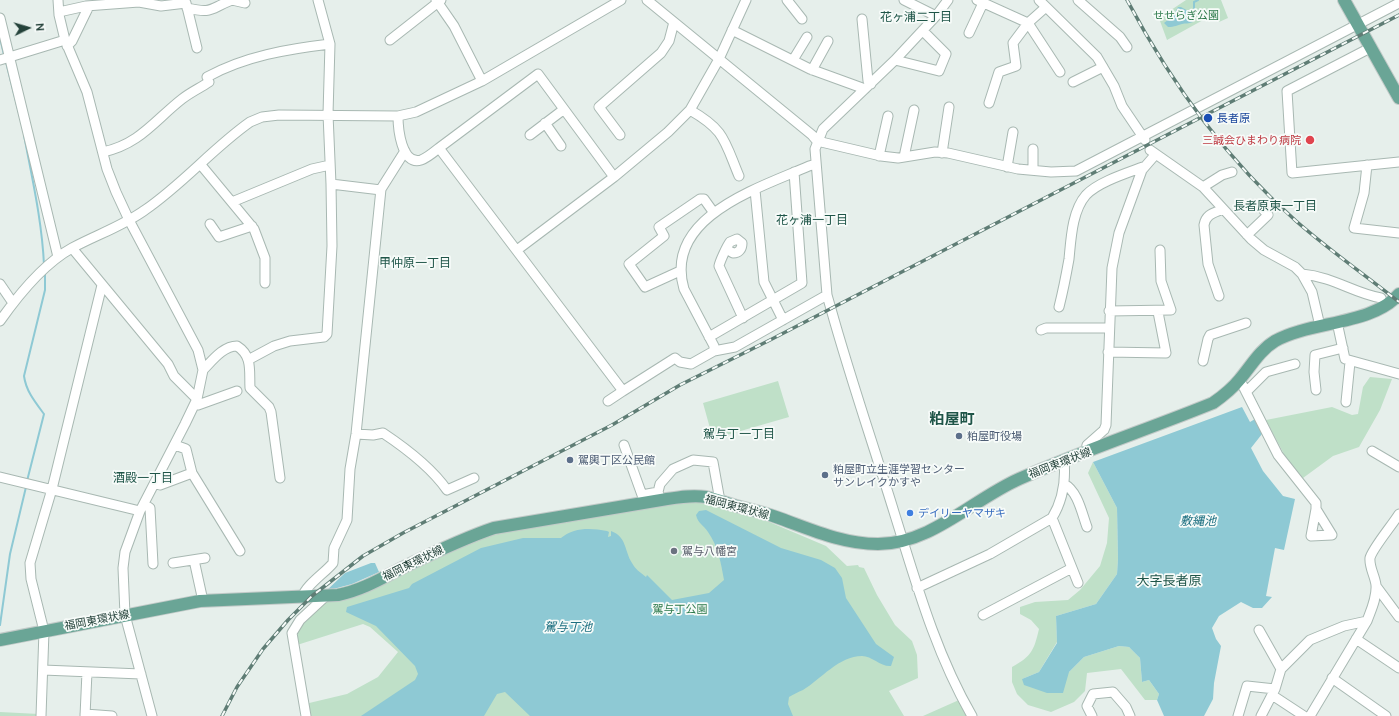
<!DOCTYPE html>
<meta charset="utf-8">
<style>
body{margin:0}
#map{position:relative;width:1399px;height:716px;overflow:hidden;background:#e6efeb;font-family:Ubuntu,sans-serif}
canvas{display:block}
.north{position:absolute;left:8px;top:8px;width:40px;height:40px;-webkit-text-stroke:3px #f7fbf9;paint-order:stroke;rotate:85deg;font-size:11px;font-weight:700;line-height:16px;text-align:center;color:#24423a}
.north::after{content:'';display:block;margin:auto;width:14px;height:18px;background:#24423a;clip-path:polygon(50% 0,100% 100%,50% 72%,0 100%)}
</style>
<div id="map">
<canvas width="1399" height="716"></canvas>
<div class="north">N</div>
</div>
<script>
const ctx = document.querySelector('canvas').getContext('2d');
ctx.lineJoin = 'round';
function paint(path, color) { ctx.fillStyle = color; ctx.fill(path, 'evenodd'); }
function strokePath(path, color, width, dash) { ctx.strokeStyle = color; ctx.lineWidth = width; ctx.lineCap = dash ? 'butt' : 'round'; ctx.setLineDash(dash || []); ctx.stroke(path); }
function drawText(font, color, halo, rows, align = 'center') {
  ctx.font = font + ' Ubuntu,"Noto Sans JP",sans-serif'; ctx.lineWidth = 3.5; ctx.setLineDash([]); ctx.textBaseline = 'middle'; ctx.strokeStyle = halo; ctx.fillStyle = color; for (const [text, x, y, turn = 0] of rows) {
    ctx.save(); ctx.translate(x, y); ctx.rotate((+turn || 0) * Math.PI / 180); ctx.textAlign = isNaN(turn) ? turn : align; if (halo) ctx.strokeText(text, 0, 0); ctx.fillText(text, 0, 0); ctx.restore();
  }
}
const green = new Path2D(`
 M1186,0H1221L1228,18L1219,22L1214,14L1167,40L1160,21L1165,14Z
 M1370,377L1392,379L1380,410L1359,447L1333,456L1303,478L1286,458L1266,420L1332,407L1352,415L1358,414L1363,387Z
 M778,381L789,417L713,439L703,403Z
 M1093,462L1117,508L1118,559L1117,574L1096,604L1056,616L1057,642L1039,672L1022,679L1069,672L1084,657L1119,646L1129,647L1140,658L1142,682L1149,680L1159,694L1157,700H1145L1121,669L1087,673L1085,691L1074,702L1051,712L1028,705L1017,694L1012,682V667C1032,656 1034,650 1039,629L1031,620L1020,614V607L1035,602L1068,600L1080,590L1100,566L1107,543L1109,518L1088,473Z
 M705,501L734,507L826,546L847,566L858,565L859,567L864,568L877,595L895,625L912,641L917,655L918,678L889,691L904,716H307L305,704L347,694L378,677L398,652L370,627L363,624L297,645L298,628L328,600L466,542L530,526L666,502Z
 M959,700L968,716H923Z
 M0,712L39,714V716H0Z`);
const water = new Path2D(`
 M1178,7H1181L1190,12L1193,22C1188,24 1186,23 1182,24C1177,25 1175,27 1168,27L1164,23L1173,16Z
 M1242,407L1250,422L1255,419L1262,434L1251,448L1263,471L1283,496L1295,499L1284,550L1275,548L1266,596L1272,597L1262,608H1253L1241,602L1219,616L1212,628L1216,639L1221,646L1214,683L1213,699L1204,716H1164L1157,700L1159,694L1149,680L1142,682L1140,658L1129,647L1119,646L1084,657L1069,672L1063,693H1047L1024,685L1022,679L1039,672L1057,643L1056,616L1096,604L1117,574L1118,559L1117,508L1093,462Z
 M706,510L781,548L821,560L835,568L842,578L846,598L876,644L894,657L891,666C881,667 872,656 862,656C839,656 821,679 803,690C798,692 794,694 789,697L788,704L793,716H530L505,692L497,694L484,716H361L415,680L418,674L415,666L376,626L346,612L347,607L409,588L412,584L481,548L523,538H561C574,527 591,528 607,531L609,532L608,537L611,536V531C627,537 624,550 632,563C635,569 640,572 646,577L647,575L672,600L709,593L724,580C721,563 718,546 708,532C704,525 698,524 696,515L699,511Z
 M371,563H375L379,572L352,584L326,591L345,573Z`);
const stream = new Path2D(`
 M1190,14L1194,9V2L1198,0
 M0,38L4,55
 M6,62L20,117
 M24,135C32,178 42,221 44,265
 M27,481L44,414C35,402 26,391 24,376L45,290V271
 M0,625L10,554L26,487`);
const minor = new Path2D(`
 M58,0L59,15L65,40L87,92L107,169L116,192L129,220L198,350L203,370L197,399L185,424L140,511L125,552L123,568L125,615L152,716
 M436,0L454,26L482,81
 M647,0L812,135L817,141L881,156L898,158L935,152L948,153L1018,169L1051,172L1076,171L1399,3
 M787,0L802,19
 M904,0L936,16
 M948,0L936,16L895,60L823,129L815,149L827,295L831,309C850,377 873,444 894,512C916,582 935,652 972,716
 M977,0L1028,23L1060,72
 M1039,0L1097,57L1114,86L1122,106L1145,140
 M1078,0L1120,37L1127,47
 M186,3L197,48
 M187,8C213,14 209,9 232,0L245,3
 M59,12L86,6L139,2L161,6L186,3
 M0,18L58,257
 M862,19L868,81L871,84
 M732,30L810,69L865,89
 M969,33L983,3
 M390,40L441,0
 M67,46L72,41L89,6
 M1370,48L1287,91L1292,173L1399,162
 M0,60L65,40
 M793,60L807,37
 M895,60L939,71L946,54L923,31
 M812,70L828,41
 M207,77C245,56 288,49 330,44
 M1073,82L1103,67
 M989,103L999,72L1016,66L1013,43L1028,23L1046,7
 M690,110C725,130 724,140 739,176
 M398,116C398,127 401,166 421,160C427,158 434,152 439,148L623,391L675,358L680,362L691,364L714,351L735,347L827,295
 M545,123L561,146
 M530,135L563,110
 M620,135L599,107L661,53L669,41L674,22
 M439,148L538,74L614,177
 M1150,150L1203,187L1251,239L1264,250L1295,267L1302,274L1312,292L1320,326
 M103,152C140,144 155,120 182,99C191,92 200,88 209,82
 M942,153L949,107
 M879,156L888,116
 M904,157L914,110
 M201,165L254,229L265,258V283
 M1367,165L1364,193L1354,228L1399,233
 M1007,167L1013,132
 M1033,170V149
 M331,184L381,190
 M1203,187L1222,175L1232,172
 M755,190L764,282L783,320
 M232,202L312,169L330,165
 M210,224L219,237L252,226
 M1247,235L1268,215L1261,207
 M72,248L168,364L174,376L197,399
 M517,250L614,177L668,132L690,110L719,59L746,0
 M728,250L733,253C739,253 742,249 742,243L737,239L730,242C727,246 720,261 719,266L743,318
 M680,271L645,287L629,264L664,236L659,227L700,199H704L714,213
 M1302,274C1334,277 1353,293 1381,298
 M0,284L13,303
 M1219,296L1208,264L1204,225C1206,214 1214,213 1223,209
 M1059,307C1063,291 1066,276 1069,259C1071,239 1072,211 1086,195C1098,182 1127,173 1143,167
 M1109,311L1171,310L1161,281L1160,250
 M0,321C19,294 43,264 72,248C96,235 123,226 145,210C183,184 213,148 250,122L262,117L279,115L398,116L416,112L482,81L621,0
 M1337,322L1345,359L1399,374
 M1041,330L1046,328H1109
 M709,337L802,283L794,172
 M714,351V346L684,289C663,217 759,188 809,166L816,164
 M1108,352L1166,353L1158,312
 M248,360L274,346L290,341L324,337L327,334L332,246L331,184L328,114L330,44L318,0
 M1203,361L1208,339L1210,335L1246,323
 M203,370C212,361 223,346 237,346C253,356 249,372 250,388L269,407L271,412L280,478
 M1240,380L1278,455L1316,503V509L1311,536L1332,535L1316,509
 M1316,390L1314,372L1315,355L1343,348
 M1246,392L1266,372L1295,364
 M608,401L623,391
 M1346,402L1350,362
 M195,404L198,405L237,391
 M356,434L373,435L383,433C407,449 431,467 447,490L474,478
 M175,445L186,449L192,473L240,551
 M624,445L642,495L658,492
 M1372,451L1399,467
 M1086,452L1087,445L1104,430L1106,425L1112,268L1119,233L1142,170L1155,155
 M0,477L140,511
 M155,483L160,485L192,473
 M1064,484C1078,491 1082,514 1087,527
 M661,500L658,492L660,484L673,469L693,460L713,462L720,501
 M144,504L150,508L153,564
 M194,560L203,601
 M173,563L205,558
 M1072,568L1078,583
 M1376,586L1399,617
 M917,588L990,554L1052,518C1063,500 1066,481 1064,460
 M303,596C305,586 326,572 333,563L334,548L347,520L350,469L356,434L381,189L405,151
 M983,615L1072,568L1052,518
 M1259,630L1281,669
 M1356,639L1399,668
 M43,670L141,674
 M1332,678L1386,716
 M1272,695L1304,716
 M85,714L112,716
 M41,716L44,631L31,579L30,563L52,489L102,285
 M85,716L87,672
 M306,716L292,633L300,620L327,595
 M1092,716L1087,706L1093,694L1113,692L1126,707L1130,716
 M1238,716L1247,686L1275,689
 M1261,716L1275,689L1281,669L1310,640L1344,626L1367,621
 M1310,716L1367,621C1371,610 1377,598 1376,585C1375,576 1369,567 1370,558C1372,549 1393,524 1399,514`);
const major = new Path2D(`
 M1344,0L1399,98
 M0,640L200,601L338,595C363,590 384,577 406,566C435,552 464,538 494,528L667,499C680,497 693,495 706,497C715,499 724,502 733,505C747,509 762,512 776,517C810,529 842,544 878,544C931,544 972,500 1019,479C1082,451 1149,429 1213,403C1223,396 1232,389 1240,379C1251,366 1260,350 1275,341C1310,321 1373,325 1399,294`);
const rail = new Path2D(`
 M1127,0C1171,83 1226,159 1296,221C1329,250 1365,275 1399,302
 M222,716L237,687L263,649L288,620L312,596L363,556L403,533L612,425L680,385L772,339L1399,15`);
const markers = [
 [1208,118,5,"#1a4fb4"],
 [1310,140,5,"#e0444e"],
 [959,436,4,"#5c6f8a"],
 [570,460,4,"#5c6f8a"],
 [825,475,4,"#5c6f8a"],
 [910,513,4,"#3f7fe0"],
 [674,551,4,"#6b7280"]
];
const parkNames = [
 ["せせらぎ公園",1186,15],
 ["駕与丁公園",680,609]
];
const transitNames = [
 ["長者原",1217,118]
];
const healthNames = [
 ["三誠会ひまわり病院",1301,140]
];
const serviceNames = [
 ["粕屋町役場",967,436],
 ["駕輿丁区公民館",578,460],
 ["粕屋町立生涯学習センター",833,469],
 ["サンレイクかすや",833,482]
];
const streetNames = [
 ["福岡東環状線",1060,463,-21],
 ["福岡東環状線",737,507,15],
 ["福岡東環状線",413,563,-26],
 ["福岡東環状線",97,620,-11]
];
const shopNames = [
 ["デイリーヤマザキ",918,513]
];
const worshipNames = [
 ["駕与八幡宮",682,551]
];
const neighbourhoodNames = [
 ["花ヶ浦二丁目",916,17],
 ["長者原東一丁目",1275,206],
 ["花ヶ浦一丁目",812,220],
 ["甲仲原一丁目",415,263],
 ["駕与丁一丁目",739,434],
 ["酒殿一丁目",143,478]
];
const waterNames = [
 ["敷縄池",1198,521],
 ["駕与丁池",568,627]
];
const quarterNames = [
 ["大字長者原",1169,581]
];
const districtNames = [
 ["粕屋町",952,419]
];
paint(green, '#bfe0c8');
paint(water, '#8ec9d4');
strokePath(stream, '#8ec9d4', 2);
strokePath(minor, '#a8b8b2', 11);
strokePath(major, '#c2cac8', 14);
strokePath(minor, '#fff', 9);
strokePath(major, '#6aa596', 12);
strokePath(rail, '#5f7d75', 3.5);
strokePath(rail, '#f7fbf9', 2, [6]);
for (const [x, y, r, color] of markers) { const dot = new Path2D(); dot.arc(x, y, r, 0, 2 * Math.PI); ctx.fillStyle = color; ctx.fill(dot); strokePath(dot, '#f7fbf9', 1.5); }
drawText('11px', '#2d7a4b', '#f7fbf9', parkNames);
drawText('11px', '#164399', '#f7fbf9', transitNames, 'left');
drawText('11px', '#be3a42', '#f7fbf9', healthNames, 'right');
drawText('11px', '#4e5e75', '#f7fbf9', serviceNames, 'left');
drawText('11px', '#24423a', '#f7fbf9', streetNames);
drawText('11px', '#366cbe', '#f7fbf9', shopNames, 'left');
drawText('11px', '#5b616d', '#f7fbf9', worshipNames, 'left');
drawText('12px', '#1f5548', '#f7fbf9', neighbourhoodNames);
drawText('italic 12px', '#1c6f80', '#f7fbf9', waterNames);
drawText('13px', '#1f5548', '#f7fbf9', quarterNames);
drawText('bold 15px', '#1f5548', '#f7fbf9', districtNames);
</script>
